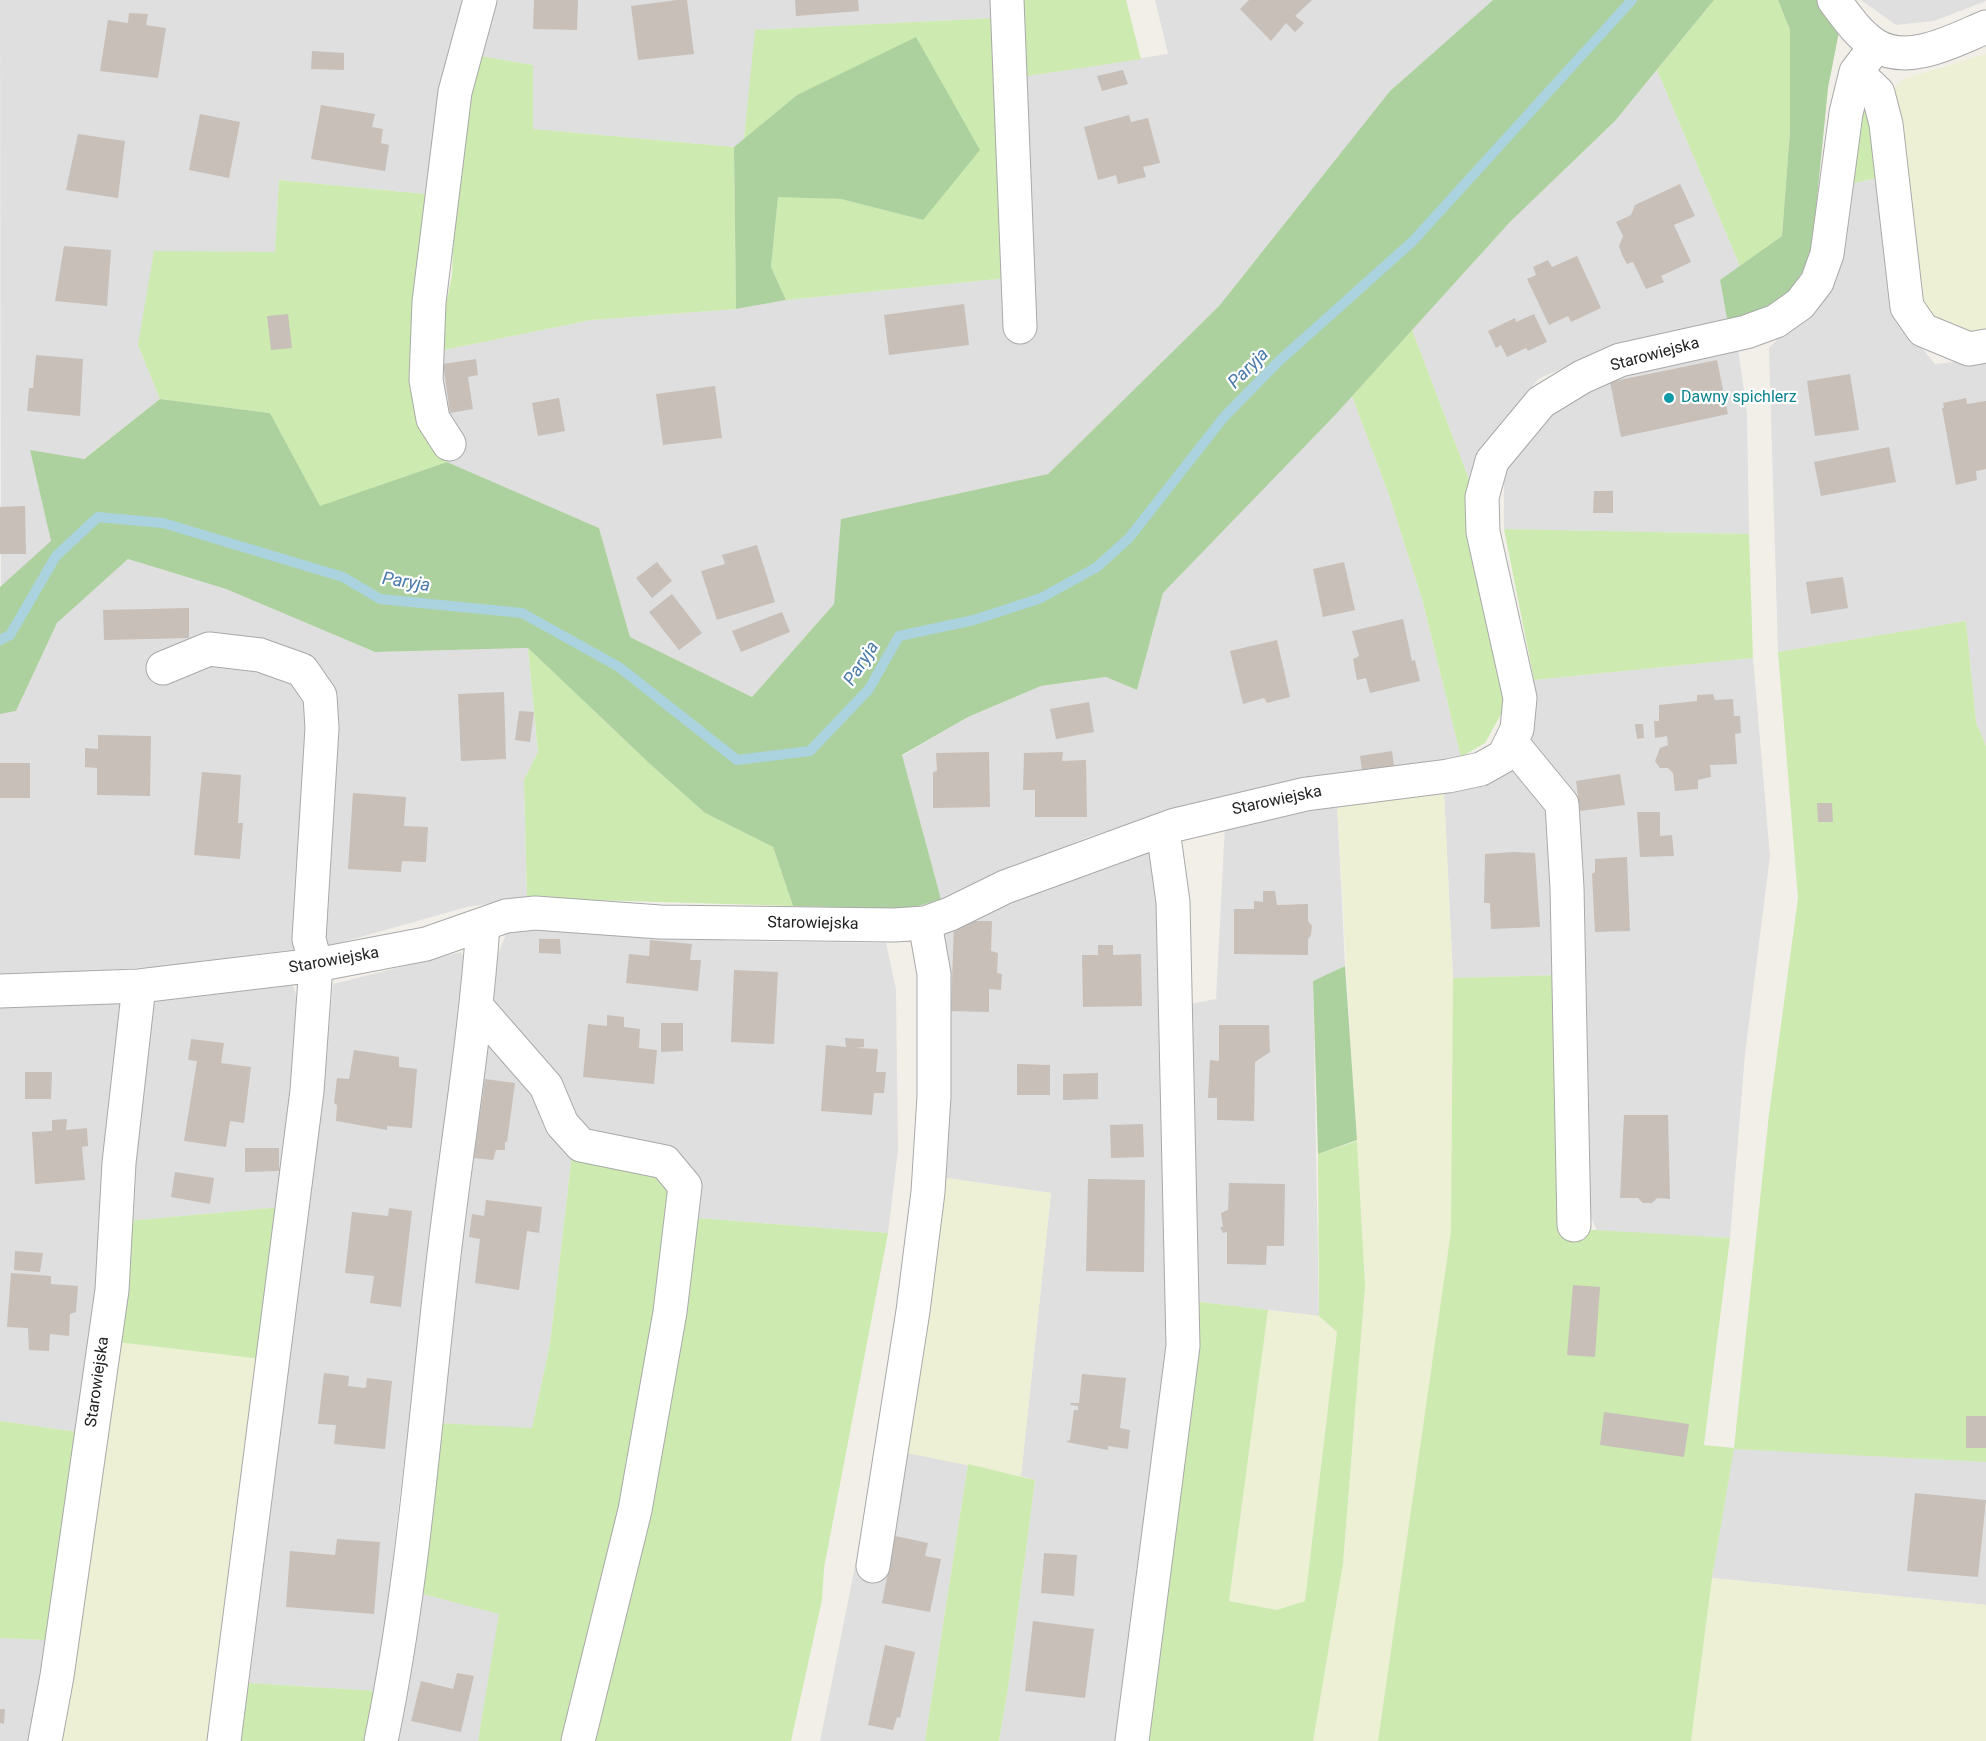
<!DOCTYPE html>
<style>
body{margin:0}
canvas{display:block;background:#f2efe9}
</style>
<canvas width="1986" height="1741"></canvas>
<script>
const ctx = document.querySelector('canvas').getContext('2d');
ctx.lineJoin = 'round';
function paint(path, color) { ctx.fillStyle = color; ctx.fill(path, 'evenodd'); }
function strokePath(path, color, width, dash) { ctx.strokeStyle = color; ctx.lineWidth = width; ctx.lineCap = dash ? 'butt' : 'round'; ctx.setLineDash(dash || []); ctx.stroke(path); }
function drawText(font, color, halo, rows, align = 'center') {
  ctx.font = font + ' Roboto,sans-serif'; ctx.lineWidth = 4.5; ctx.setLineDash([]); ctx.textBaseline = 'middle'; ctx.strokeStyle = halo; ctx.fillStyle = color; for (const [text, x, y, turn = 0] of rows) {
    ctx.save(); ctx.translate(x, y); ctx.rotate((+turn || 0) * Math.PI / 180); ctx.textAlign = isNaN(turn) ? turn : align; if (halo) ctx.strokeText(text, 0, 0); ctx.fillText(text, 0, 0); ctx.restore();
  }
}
const residential = new Path2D(`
 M0,0H468L425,194L279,180L275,252L138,345L160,399L83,459L30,450L52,542L1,587Z
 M497,0H994L995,18L756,30L744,139L734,147L532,129L533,65L480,56Z
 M1155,0H1493L1390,91L1219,306L1048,474L842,519L834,604L752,697L630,637L599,528L447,462L463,437L443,416L439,351L591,320L736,309L786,300L1007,278L1021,77L1168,54Z
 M1861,0H1986V1L1934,21L1896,25Z
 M1657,70L1740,266L1720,280L1728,324L1614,345L1538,379L1483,451L1473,490L1412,330L1510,222L1615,121Z
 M1878,178L1898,319L1935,364L1986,359V746L1976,722L1966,621L1778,652L1769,348L1838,278L1850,184Z
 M1738,348L1747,413L1749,534L1504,529V473L1536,429L1586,388L1628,370Z
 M1352,396L1389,495L1422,599L1461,757L1203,802L1088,837L941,899L902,756L968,717L1041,686L1106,677L1137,690L1163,593Z
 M128,559L226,589L375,652L528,648L538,753L524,780L527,898L467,907L332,945L155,967L0,976V714L16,711L57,623Z
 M1753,658L1770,856L1745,1054L1730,1238L1597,1231L1585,1202L1583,952L1530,740L1534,680Z
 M1522,764L1556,804L1563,975L1453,978L1444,792Z
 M1337,804L1345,966L1313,981L1319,1316L1192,1301L1190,1004L1216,999L1225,825Z
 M1152,845L1159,880L1170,1355L1120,1741H999L1008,1688L1035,1480L1021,1476L1051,1193L939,1177L941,935L954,924Z
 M510,924L733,941L886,943L896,989L898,1150L888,1233L697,1218L694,1173L678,1151L594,1138L491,1006L489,976Z
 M461,952L468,967L401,1486L378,1691L249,1683L319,1128L333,984Z
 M292,984L301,1007L282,1207L127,1221L152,1000Z
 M126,998L107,1223L77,1432L0,1421V1002Z
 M479,1029L525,1076L572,1154L550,1344L532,1429L437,1423Z
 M879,1447L968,1464L925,1741H820Z
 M1734,1448L1986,1462V1605L1712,1578Z
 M419,1593L500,1614L478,1741H396Z
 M0,1638L46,1640L29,1741H0Z`);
const farmland = new Path2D(`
 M1986,54V338L1929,322L1921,300L1891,91L1903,79Z
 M1444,792L1454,1001L1451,1231L1378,1741H1313L1343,1564L1365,1286L1337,804Z
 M939,1177L1051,1193L1021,1476L902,1452Z
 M1268,1310L1319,1316L1337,1332L1305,1601L1277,1610L1229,1601Z
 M117,1342L262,1359L207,1741H62Z
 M1712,1578L1986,1605V1741H1691Z`);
const grass = new Path2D(`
 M1018,0H1126L1141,59L1021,77Z
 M1714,0H1778L1790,30V131L1782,236L1740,266L1657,70Z
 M995,18L1007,278L786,300L771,267L778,196L841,199L923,220L797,95L744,139L755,30Z
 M480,56L533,65V129L734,147L736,309L591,320L439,351L444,313L452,276L457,161Z
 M1865,95L1872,105L1877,178L1850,184Z
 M279,180L425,194L419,387L433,443L447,462L320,507L270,413L160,399L138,345L154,251L275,252Z
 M1412,330L1473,490L1506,705L1485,743L1461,757L1422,599L1389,495L1352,396Z
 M1504,529L1749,534L1753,658L1534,680Z
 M1966,621L1976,722L1986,746V1462L1734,1449L1712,1578L1691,1741H1378L1451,1231L1453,978L1563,975L1562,1228L1730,1238L1704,1445L1734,1448L1769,1114L1798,898L1778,652Z
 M528,648L650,764L705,813L773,847L793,906L527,898L524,780L538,752Z
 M1357,1141L1365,1286L1343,1564L1313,1741H1146L1192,1301L1268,1310L1229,1601L1277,1610L1305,1601L1337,1332L1319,1316L1318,1154Z
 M572,1154L663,1175L674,1201L638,1418L569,1741H478L499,1614L419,1593L437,1423L532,1428L550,1344Z
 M282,1207L262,1359L117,1342L127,1221Z
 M697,1218L888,1233L824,1568L822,1600L791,1741H594Z
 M0,1421L77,1432L46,1640L0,1638Z
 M968,1464L1035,1480L1008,1688L999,1741H925Z
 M249,1683L378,1691L367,1741H237Z`);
const forest = new Path2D(`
 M1493,0H1714L1615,121L1510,222L1336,414L1163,593L1137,690L1106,677L1041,686L968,717L902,755L941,899L909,909L793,906L773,847L705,813L650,764L528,648L375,652L226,589L128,559L57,623L16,711L0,714V587L51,541L30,450L84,459L160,399L270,413L320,506L447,462L599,528L630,637L752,697L834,604L841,519L1048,474L1219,306L1390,91Z
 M1778,0H1819L1839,32L1828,88L1811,259L1784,299L1728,324L1720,280L1782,236L1790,131V30Z
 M916,37L980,150L923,220L841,199L778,197L771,267L786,300L736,309L734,147L797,95Z
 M1345,966L1357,1140L1318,1154L1313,981Z`);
const stream = new Path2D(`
 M0,640L10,635L56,556L98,517L163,523L343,577L380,599L522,613L619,667L737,760L810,751L869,689L899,636L974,620L1041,598L1097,567L1129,538L1224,417L1279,361L1413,241L1632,0`);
const building = new Path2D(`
 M534,0H578L577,30L533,29Z
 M677,0H687L694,54L638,60L631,6Z
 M795,0H858L859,11L796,16Z
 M1249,0H1312L1295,16L1304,23L1295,32L1286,23L1271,41L1240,9Z
 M129,13L148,14L146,25L166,28L158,78L100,71L108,20L128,23Z
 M312,51L344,53V70L311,69Z
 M1123,70L1128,84L1102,91L1097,76Z
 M321,105L375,114L372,127L383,129L381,143L389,145L385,171L311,159Z
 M200,114L240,122L229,178L189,170Z
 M1129,115L1131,122L1148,118L1160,163L1143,167L1146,177L1118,184L1116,175L1098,180L1084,127Z
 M78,134L125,141L118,198L66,190Z
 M1680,184L1695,216L1674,225L1691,262L1661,276L1664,282L1646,289L1633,262L1627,264L1622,255L1619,246L1623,236L1616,222L1631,215L1635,205Z
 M64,246L111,250L107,306L55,301Z
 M1577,256L1601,308L1571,322L1568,316L1549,325L1527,279L1536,275L1533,267L1548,260L1552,267Z
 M964,304L969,345L889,355L884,315Z
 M288,314L292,348L271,350L267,316Z
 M1534,314L1547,342L1528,351L1526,348L1507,357L1501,345L1496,348L1488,331L1515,318L1516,322Z
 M36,355L83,359L80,416L27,411L29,388H33Z
 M476,359L478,375L468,377L473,409L450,413L443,364Z
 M1717,360L1728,414L1621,437L1610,382Z
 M1850,374L1859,430L1815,436L1807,381Z
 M715,386L722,438L663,445L656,394Z
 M559,398L565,431L538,436L532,403Z
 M1966,398L1967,404L1986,401V469L1976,471L1977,480L1956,485L1942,408H1944L1943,403Z
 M1889,447L1896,482L1821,496L1814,462Z
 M1594,491H1613V513H1593Z
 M25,506L26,554H0V507Z
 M757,545L775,602L717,620L701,571L725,564L722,555Z
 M657,562L672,581L652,598L636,578Z
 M1344,562L1355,610L1323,617L1313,569Z
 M1843,577L1848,608L1811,614L1806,582Z
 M672,594L702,633L679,650L649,612Z
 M189,608V638L104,640L103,610Z
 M782,612L790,632L741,652L732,631Z
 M1403,619L1412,661L1415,660L1420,681L1370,693L1366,678L1357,680L1353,659L1359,656L1352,631Z
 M1277,640L1290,697L1267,703L1264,698L1243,704L1230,651Z
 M504,692L506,759L461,761L458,694Z
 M1713,694L1715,700L1733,699L1734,716H1740L1741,733L1735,734L1737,764L1710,765L1711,777L1698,780V789L1675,791L1673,773L1668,768H1660L1655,761L1660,748L1668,745L1667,736L1655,738L1654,721H1659V705L1697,701V695Z
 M1089,702L1094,732L1056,739L1050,709Z
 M519,711L534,712L530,742L515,740Z
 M1635,724H1643L1644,738L1637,739Z
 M98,735L151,736L150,796L97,795V768L85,767V748L98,749Z
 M1392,751L1394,766L1362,770L1360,756Z
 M989,752L990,807L933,808V772L937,771L936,753Z
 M1063,752L1062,761L1086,760L1087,817H1035V790H1023L1024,753Z
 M0,763H30V798H0Z
 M202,772L241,775L238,823H243L240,859L194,855Z
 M1620,774L1625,805L1580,811L1576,781Z
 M353,793L406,797L404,826L428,827L426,862L402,861L401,872L348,869Z
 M1817,803H1832L1833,822H1818Z
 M1637,812H1660V836L1672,835L1674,856L1640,857Z
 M1514,852L1535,853L1540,927L1491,929L1490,903H1484L1485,854Z
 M1627,857L1630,931L1595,932L1592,874L1595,872V859Z
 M1263,891H1275L1277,905L1308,904V921L1312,926L1311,935L1308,939V955L1234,954V909H1254V901L1263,902Z
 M964,921H992L991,951L998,953L997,973L1002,974L1001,990L989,989V1012L951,1011L954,924Z
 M539,939H560L561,954L539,953Z
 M650,940L692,944L690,960H701L698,991L626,983L629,954L649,956Z
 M1098,945H1113V955L1141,954L1142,1006L1083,1007L1082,955H1098Z
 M734,970L778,972L774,1044L731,1042Z
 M607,1015L624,1017V1027L640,1029L639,1048L657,1050L654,1084L583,1077L588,1024L607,1026Z
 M661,1023H683V1051L661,1052Z
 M1219,1025H1269L1270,1052L1255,1062L1254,1121L1217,1120V1098H1208L1210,1060L1219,1061Z
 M845,1038L864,1039V1047L856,1048L878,1049L876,1072H886L884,1093H874L872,1115L821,1111L826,1045L846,1047Z
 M191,1039L224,1043L221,1063L251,1067L244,1123L230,1121L226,1147L184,1141L197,1061L188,1060Z
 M354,1050L399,1057V1067L417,1069L412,1128L387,1126V1130L336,1121L337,1105L334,1103L337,1078L349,1079Z
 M1017,1064L1050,1065V1095H1017Z
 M25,1072H52L51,1099H25Z
 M1098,1073V1099L1063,1100V1074Z
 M485,1079L515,1083L507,1142H505V1150H496L493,1160L474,1158Z
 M1624,1115H1668L1670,1199L1657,1198L1652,1203H1643L1638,1198H1620Z
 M67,1119L66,1130L87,1128L88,1146L82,1147L85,1180L35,1184L32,1132L52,1131V1120Z
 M1143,1124L1144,1157L1111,1158L1110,1125Z
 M245,1148H279V1171L245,1172Z
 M175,1172L214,1178L210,1204L171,1197Z
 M1088,1179L1145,1180L1144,1272L1086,1271Z
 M1229,1183L1285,1184L1284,1246H1267L1266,1265L1227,1264V1232L1223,1233L1220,1227H1223L1221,1213L1228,1210Z
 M486,1200L542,1207L539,1233L527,1231L519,1290L475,1283L480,1239L469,1237L472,1214L484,1216Z
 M389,1208L412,1211L401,1307L370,1303L374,1276L345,1273L352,1212L388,1216Z
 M15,1251L43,1253L40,1272L14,1270Z
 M11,1273L51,1276V1284L78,1286L76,1312L70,1314L69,1336L50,1334L49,1351L29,1350L28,1328L7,1327Z
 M1573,1285L1600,1287L1595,1357L1567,1355Z
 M324,1373L349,1376L348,1386L364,1388L366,1387L367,1378L392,1381L385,1449L334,1444L336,1425L318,1424Z
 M1082,1374L1126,1378L1120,1428L1130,1430L1128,1449L1108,1446V1450L1066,1442L1070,1440L1074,1410H1078V1406L1070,1405L1071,1403H1079Z
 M1604,1412L1689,1424L1684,1457L1600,1445Z
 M1966,1416H1986V1448H1966Z
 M1915,1493L1986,1500L1978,1577L1907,1571Z
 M895,1536L928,1543L925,1556L941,1559L930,1612L882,1603Z
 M337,1539L380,1542L374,1614L286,1607L290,1551L335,1555Z
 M1044,1553L1077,1555L1074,1596L1041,1593Z
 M1033,1621L1094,1629L1085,1698L1025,1691Z
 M885,1645L915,1652L900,1718L897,1717L893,1730L868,1725Z
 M457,1673L474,1676L461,1732L411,1721L421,1681L453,1689Z
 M0,1709H5L4,1724L0,1723Z`);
const minor = new Path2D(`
 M1007,0L1020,327
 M1834,0C1846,16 1858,34 1875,45C1908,66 1955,40 1986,27
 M1856,72L1878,93L1886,124L1907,307L1923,330L1969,349L1986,346
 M449,444L433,419L426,380L429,302L455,92L480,0
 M163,668L209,649L260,655L302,670L320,696L322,728L309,939L316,965L307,1091L224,1741
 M1511,742L1562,804L1567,888L1574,1225
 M0,991L139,986L316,965L426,944L506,916L535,913L660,922L894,925L925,923L950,914L1005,887L1175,825L1306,794L1448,776L1481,769L1504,756L1517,729L1520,698L1483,532L1482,497L1492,461L1541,402L1582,377L1620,360L1746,332L1776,321L1800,304L1817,282L1827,254L1846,113L1856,72L1876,46
 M477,1007L546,1086L562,1124L581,1145L665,1162L685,1186L670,1312L635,1510L578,1741
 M873,1566L913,1311L928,1192L934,1096V974L925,923
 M45,1741L57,1676L112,1290L119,1163L139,986
 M381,1741C413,1587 424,1429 442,1272C455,1156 475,1042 483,925
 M1132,1741L1183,1346L1173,902L1163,830`);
const markers = [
 [1669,398,6,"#0f9aa8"]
];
const streetNames = [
 ["Starowiejska",1655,355,-15],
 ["Starowiejska",1277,801,-12],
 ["Starowiejska",813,924,1],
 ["Starowiejska",334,961,-10],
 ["Starowiejska",98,1382,-82]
];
const cultureNames = [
 ["Dawny spichlerz",1681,398]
];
const waterNames = [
 ["Paryja",1249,369,-45],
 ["Paryja",406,583,9],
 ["Paryja",862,664,-57]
];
paint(residential, '#e0dfdf');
paint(farmland, '#eef0d5');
paint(grass, '#cdebb0');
paint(forest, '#add19e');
strokePath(stream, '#aad3df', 10);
paint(building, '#c7bfb8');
strokePath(minor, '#a9a9a9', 35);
strokePath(minor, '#fff', 33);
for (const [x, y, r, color] of markers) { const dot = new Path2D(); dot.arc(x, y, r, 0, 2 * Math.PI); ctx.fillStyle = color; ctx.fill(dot); strokePath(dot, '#fff', 2); }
drawText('16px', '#222', '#fff', streetNames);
drawText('16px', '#0d838f', '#fff', cultureNames, 'left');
drawText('italic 18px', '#4a7aab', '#fff', waterNames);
</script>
